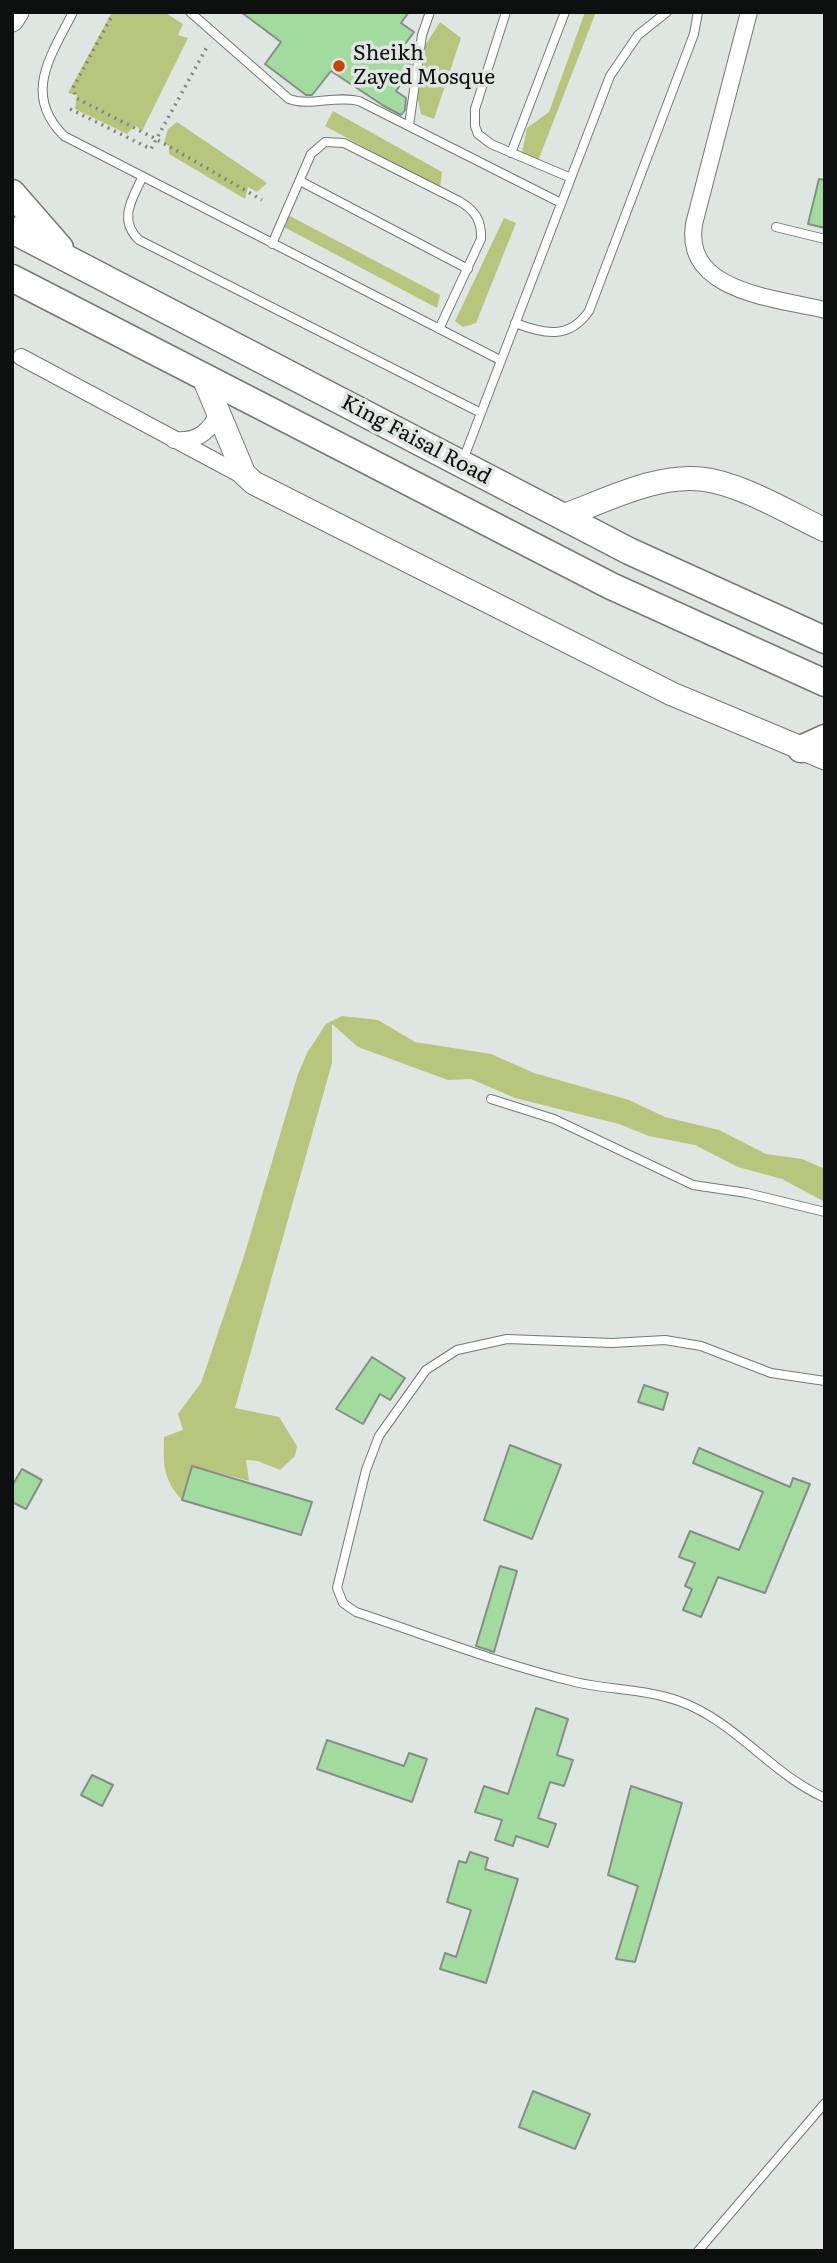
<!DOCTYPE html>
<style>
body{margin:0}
#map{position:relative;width:837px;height:2263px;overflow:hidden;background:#dee6e2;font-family:Literata,serif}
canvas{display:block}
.frame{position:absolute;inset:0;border:14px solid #0d100f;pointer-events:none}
</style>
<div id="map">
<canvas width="837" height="2263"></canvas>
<div class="frame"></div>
</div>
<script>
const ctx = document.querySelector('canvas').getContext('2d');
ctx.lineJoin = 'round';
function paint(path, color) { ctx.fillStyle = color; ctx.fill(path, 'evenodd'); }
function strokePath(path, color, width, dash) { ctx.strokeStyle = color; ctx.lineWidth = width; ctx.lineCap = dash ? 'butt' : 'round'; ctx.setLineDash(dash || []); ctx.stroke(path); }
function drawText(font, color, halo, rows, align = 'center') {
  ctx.font = font + ' Literata,serif'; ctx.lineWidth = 7; ctx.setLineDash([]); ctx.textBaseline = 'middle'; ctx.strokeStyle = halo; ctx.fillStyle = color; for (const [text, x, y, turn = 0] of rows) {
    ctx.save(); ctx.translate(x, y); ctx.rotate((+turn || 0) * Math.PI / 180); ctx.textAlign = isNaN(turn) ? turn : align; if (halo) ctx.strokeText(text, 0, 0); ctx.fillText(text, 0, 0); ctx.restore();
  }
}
const green = new Path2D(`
 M112,12H164L183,24L178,35L188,38L142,131L135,125L127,134L75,109L77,95L68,93Z
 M585,12H596L536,166L520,162L527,128L549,112Z
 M440,22L461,38L434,119L421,114L411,68Z
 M333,111L442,172L440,188L325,126Z
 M177,122L267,183L257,192L248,187L245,199L169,154V146L164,143L168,129Z
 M288,215L440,295L437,308L282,226Z
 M504,218L516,223L476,323L463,327L455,321Z
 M342,1016L378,1020L415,1042L491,1054L534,1073L629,1100L665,1117L719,1130L766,1154L802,1159L825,1169V1202L782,1179L738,1167L695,1145L649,1136L619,1124L515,1098L471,1079L448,1080L358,1047L332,1024V1063L235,1408L279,1417L297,1446L295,1456L280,1470L258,1461L246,1460L249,1481L193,1466L182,1500C163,1479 163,1464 164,1437L183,1430L178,1414L201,1383L244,1256L298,1074L307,1053L326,1024Z`);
const building = new Path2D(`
 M241,12H409L401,23L414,32L397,55L411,65L410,72L396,91L406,98L405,110L401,115L384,106L331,71L312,95H306L265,64L281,42Z
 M819,179L825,180V228L808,224Z
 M372,1357L405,1378L390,1400L380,1394L363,1424L336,1409Z
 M644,1385L668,1393L663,1410L638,1402Z
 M510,1445L561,1465L532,1539L484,1520Z
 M699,1448L790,1487L793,1478L810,1484L765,1593L718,1577L701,1617L683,1610L692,1589L685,1586L695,1563L679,1557L690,1531L739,1550L763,1492L693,1463Z
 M192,1466L312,1502L301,1535L182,1500Z
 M22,1469L42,1480L26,1509L12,1502V1486Z
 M500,1566L517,1571L494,1652L476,1646Z
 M536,1708L568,1719L557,1755L573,1760L564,1786L550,1782L538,1818L556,1824L548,1847L516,1836L513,1846L495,1840L502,1820L475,1812L484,1786L508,1794Z
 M327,1740L404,1766L409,1753L427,1759L412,1802L317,1769Z
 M92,1775L113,1785L102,1806L81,1795Z
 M631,1786L682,1803L635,1962L616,1959L638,1886L608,1875Z
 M470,1852L488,1858L485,1869L518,1879L486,1983L440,1969L445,1953L456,1957L471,1910L447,1902L459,1861L466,1863Z
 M533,2091L590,2114L575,2149L519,2127Z`);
const path = new Path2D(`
 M114,12L73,88L76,98L156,139L262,200
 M70,109L151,149L208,45`);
const lane = new Path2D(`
 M73,12C51,56 22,94 64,136L500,360
 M190,12L289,99C311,107 334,95 359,101L561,203
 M506,12L475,109V126L478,134L491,144L571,178
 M409,125L422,35L430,12
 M511,153L565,12
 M142,178C132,199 118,220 139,240L481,413
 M300,181L468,269
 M776,227L825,239
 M272,244L311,154L325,142L344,143L459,201C475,210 482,221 481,239L439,329
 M515,323C544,334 569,340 589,311L694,34L698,12
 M463,460L610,76L638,35L667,12
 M491,1099L554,1119L693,1185L747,1193L825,1212
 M825,1381L771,1373L701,1346L665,1340L612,1343L507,1339L457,1350L426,1370L379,1436L366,1470L337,1588L343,1603L356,1612C429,1636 500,1664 575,1682C609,1690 646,1689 679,1701C735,1721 771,1774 825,1798
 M698,2251L825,2103`);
const street = new Path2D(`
 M749,12L694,224C683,293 777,298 825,310
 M21,357L247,478
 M174,440C197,442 211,432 219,410`);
const secondary = new Path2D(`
 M12,20L17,12
 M203,376L244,474L254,483L672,694L825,758
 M563,516C605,501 656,474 701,479C740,483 789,513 825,530`);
const primary = new Path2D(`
 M12,193L60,248
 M12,230L629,551L825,640
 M12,278L611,586L825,683
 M801,749L825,738`);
const markers = [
 [339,66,7,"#ca4405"]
];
const poiNames = [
 ["Sheikh",353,54],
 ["Zayed Mosque",353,78]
];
const streetNames = [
 ["King Faisal Road",416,440,28]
];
paint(green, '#b8c57c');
paint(building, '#a1db9e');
strokePath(building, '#888d88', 2);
strokePath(lane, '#727976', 10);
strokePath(street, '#727976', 18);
strokePath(secondary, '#727976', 25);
strokePath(primary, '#727976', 29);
strokePath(path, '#808683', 3.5, [2, 5]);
strokePath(lane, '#fff', 8);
strokePath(street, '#fff', 16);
strokePath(secondary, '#fff', 23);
strokePath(primary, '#fff', 26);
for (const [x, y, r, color] of markers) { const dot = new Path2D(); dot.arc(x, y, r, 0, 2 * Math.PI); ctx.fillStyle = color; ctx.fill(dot); strokePath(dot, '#dee6e2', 2.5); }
drawText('21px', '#0d100f', '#dee6e2', poiNames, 'left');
drawText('21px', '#0d100f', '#dee6e2', streetNames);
</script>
